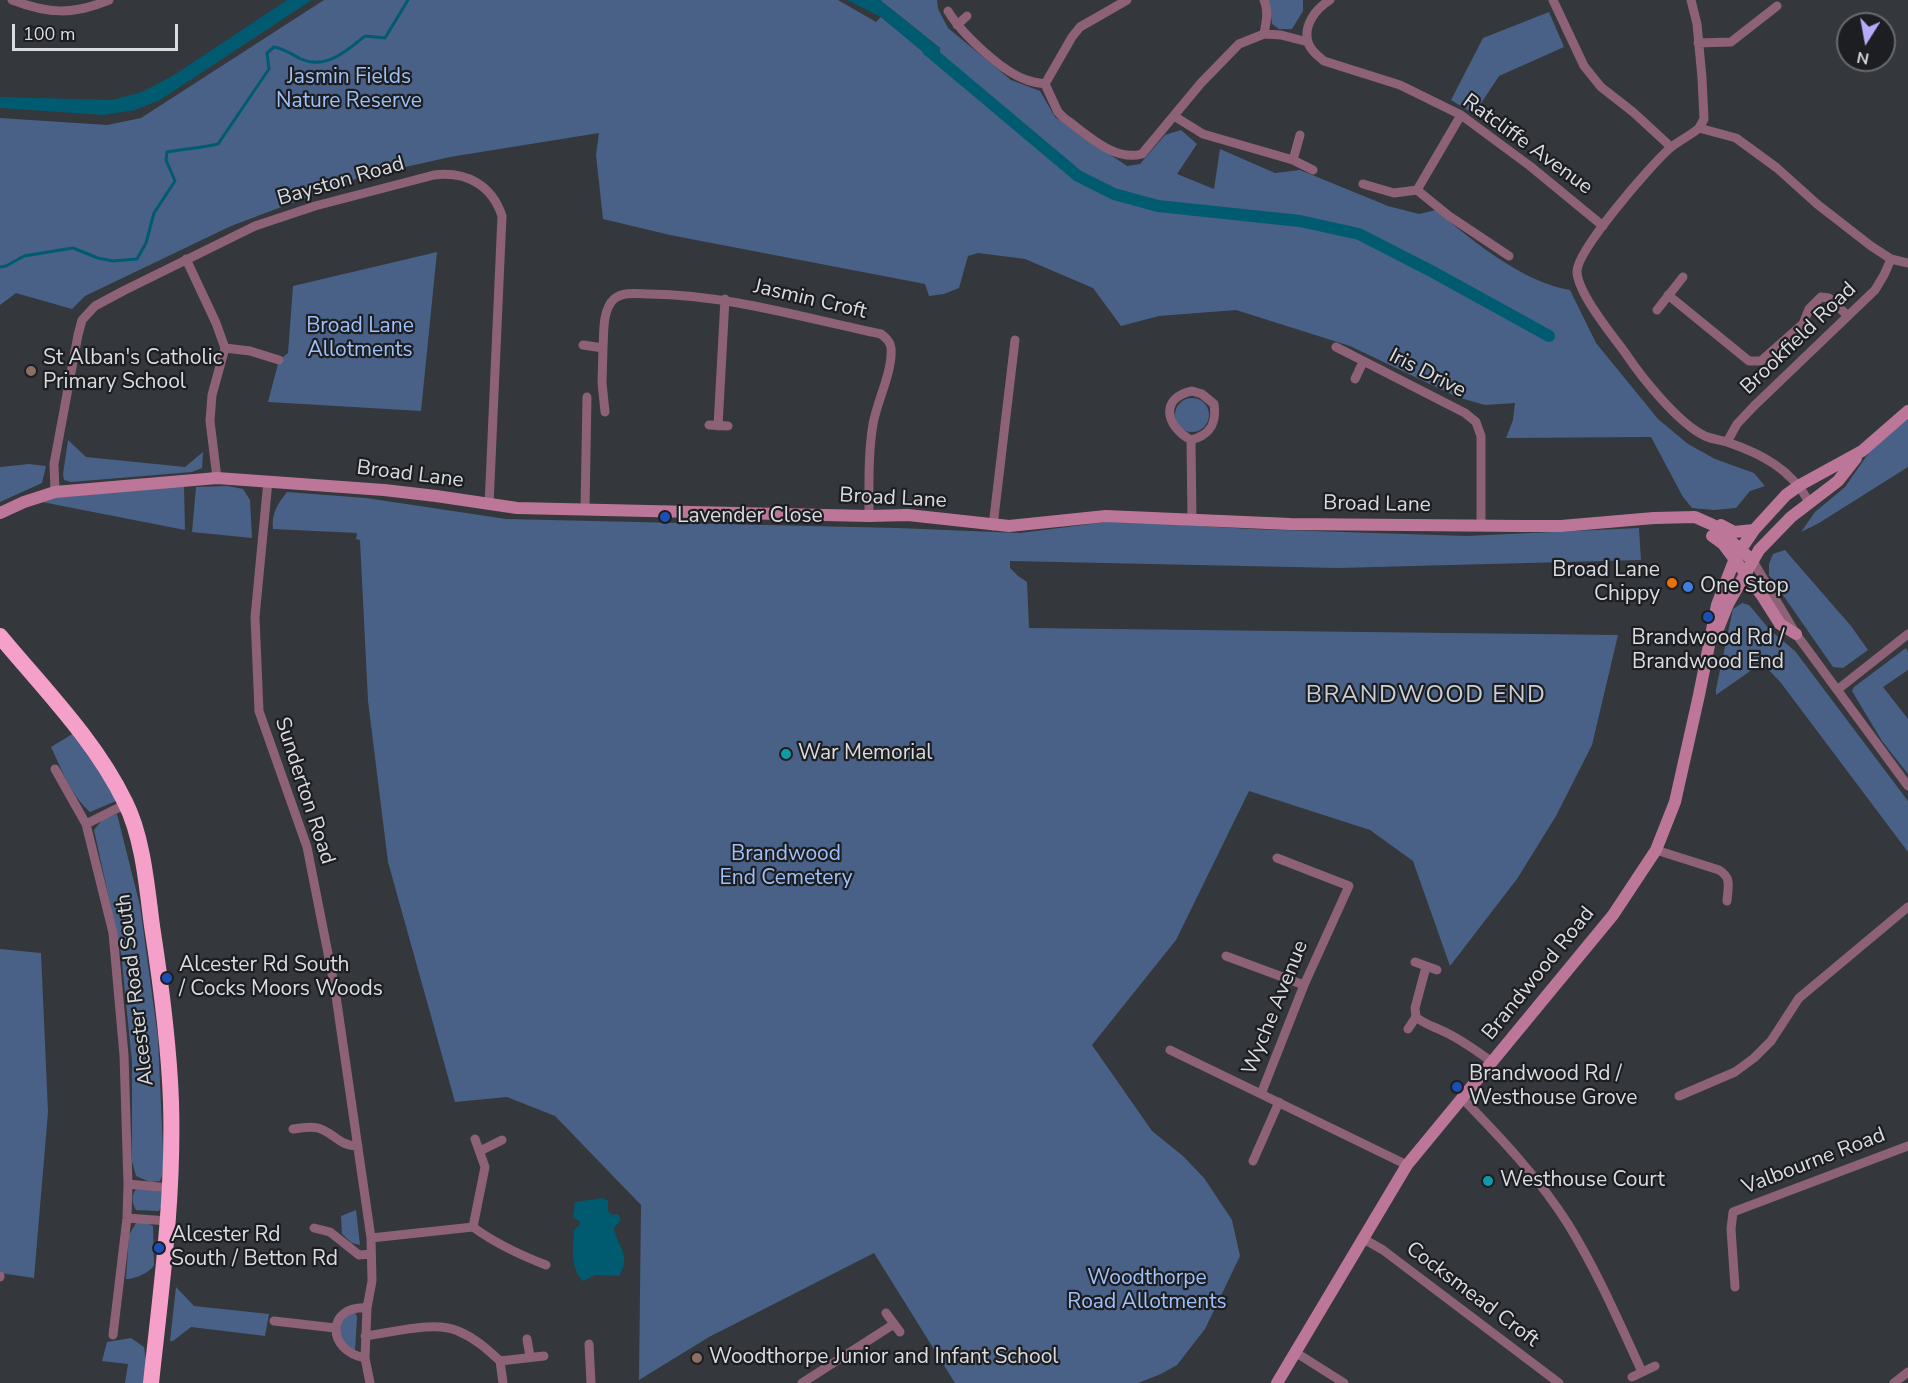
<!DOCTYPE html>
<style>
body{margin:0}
#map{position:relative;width:1908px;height:1383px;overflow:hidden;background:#34373c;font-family:"Nunito Sans",sans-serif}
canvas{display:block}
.north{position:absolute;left:1836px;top:12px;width:60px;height:60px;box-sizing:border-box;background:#1d1e21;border:2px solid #696a6d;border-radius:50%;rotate:191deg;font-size:16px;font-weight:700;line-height:24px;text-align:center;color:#dadcdf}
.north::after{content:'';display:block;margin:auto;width:21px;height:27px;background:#b7abf8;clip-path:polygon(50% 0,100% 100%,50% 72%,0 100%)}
.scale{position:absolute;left:12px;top:24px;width:166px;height:27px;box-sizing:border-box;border:3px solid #dadcdf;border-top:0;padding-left:8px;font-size:18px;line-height:21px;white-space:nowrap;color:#dadcdf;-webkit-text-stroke:4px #1d1e21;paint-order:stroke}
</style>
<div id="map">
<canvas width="1908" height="1383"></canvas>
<div class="north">N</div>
<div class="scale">100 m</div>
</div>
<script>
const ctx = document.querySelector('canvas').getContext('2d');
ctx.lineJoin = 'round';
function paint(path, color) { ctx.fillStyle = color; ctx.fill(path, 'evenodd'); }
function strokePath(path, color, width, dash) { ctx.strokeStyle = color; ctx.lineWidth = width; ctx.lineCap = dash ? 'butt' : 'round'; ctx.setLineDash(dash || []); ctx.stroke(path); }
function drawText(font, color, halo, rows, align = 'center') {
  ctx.font = font + ' "Nunito Sans",sans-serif'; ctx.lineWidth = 4.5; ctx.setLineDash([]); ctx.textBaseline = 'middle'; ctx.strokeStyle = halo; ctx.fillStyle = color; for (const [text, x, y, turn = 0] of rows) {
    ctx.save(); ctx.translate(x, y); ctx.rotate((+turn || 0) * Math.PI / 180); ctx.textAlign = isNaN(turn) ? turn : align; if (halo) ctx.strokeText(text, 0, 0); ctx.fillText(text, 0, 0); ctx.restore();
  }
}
const green = new Path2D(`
 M324,0H838L876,22L881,17L940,66V48L880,0H937L938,9L948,28L1011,80L1040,91L1055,117L1127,166L1140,164L1165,135L1181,130L1197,144L1177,174L1214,189L1220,149L1275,173L1300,170L1388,206L1419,214L1436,210C1471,240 1524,283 1570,290L1596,343L1658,419L1688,444L1715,459L1754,473L1765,486L1750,491L1736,508L1714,510L1692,508L1683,497L1651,437L1506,438L1513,420L1515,403L1485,405L1457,397L1350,346L1236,310L1159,316L1121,326L1093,288L1025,259L978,253L968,256L959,288L944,294L929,296L925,284L670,235L603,219L596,155L599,133L450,157L361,177L231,226L85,296L72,309L16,293L0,305V118L107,125L141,118Z
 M1269,0H1303V11L1292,29H1279L1272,24Z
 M1549,12L1564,47L1499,76L1474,114L1451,100L1483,38Z
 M437,252L421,411L268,402L279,360L288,353L293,286Z
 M1175 415a17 17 0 1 1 34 0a17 17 0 1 1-34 0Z
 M1908,419V467L1819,523L1801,532L1815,512L1845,487L1870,451Z
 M68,440L86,457L185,467L203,452L202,468L192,472L71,482L64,480L63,474Z
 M29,464L46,466L42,483L0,502V467Z
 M184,486L185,530L42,502L50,498Z
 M228,486L243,489L250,500L252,538L192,532L196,487Z
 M287,492L366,498L506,519L897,528L1020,533L1114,521L1251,529L1467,536L1639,528L1641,560L1338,568L1010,561V568L1018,576L1027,582L1029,628L1618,635L1592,745L1556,816L1517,879L1450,966L1413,861L1370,830L1249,791L1176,940L1092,1045L1152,1131L1183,1156L1204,1178L1232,1220L1240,1256L1205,1329L1177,1365L1161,1374L1138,1383H955L874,1253L709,1337L639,1380L641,1205L555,1116L507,1097L455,1102L388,862L368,701L360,540L356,539L357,533L273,529C271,514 278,503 287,492Z
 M1785,550L1851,626L1868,650L1843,668L1833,667L1769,575V564L1773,554Z
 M1742,603L1749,605L1770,630L1795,651L1908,801V852L1781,683L1767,668L1756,667L1716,695V689L1733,609Z
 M1906,648L1908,652V670L1883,687L1908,719V774L1882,741L1852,691L1854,687Z
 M74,733L104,773L116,801L90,812C71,795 62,770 51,747Z
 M117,814L140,906L158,1038L164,1171L160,1181L150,1182L136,1176L132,1161V1062L121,953L94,830L102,820Z
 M0,949L41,953L48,1112L34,1278L0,1273Z
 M136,1189H146L163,1192L164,1200L159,1211L136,1210C132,1203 131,1196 136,1189Z
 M356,1210L360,1245L352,1243L342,1234L341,1216Z
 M145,1222L153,1226L154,1265C150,1273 134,1279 126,1279L129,1235L136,1223Z
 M176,1287L194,1306L269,1314L265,1336L191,1327L173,1341H170Z
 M355,1312L357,1317L355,1351L342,1344C339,1325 336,1321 355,1312Z
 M131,1338L144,1347L146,1360L144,1383H125L128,1364L102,1361L107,1342Z`);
const water = new Path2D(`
 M287,0H312L160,100L135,110L104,115L0,108V97L112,100L142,92L174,75Z
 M847,0H880L940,48V66L881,17Z
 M603,1198L608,1201V1211L612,1215L618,1214L621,1220L614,1228C618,1249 632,1254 619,1276L595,1275L583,1281C570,1268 573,1248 574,1230L579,1226L580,1222L573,1217L575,1202Z`);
const stream = new Path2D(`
 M0,267L6,266L24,256L73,248L98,258L113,261L137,259L146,243L154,213L175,181L166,160L167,152C184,149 200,148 218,144L269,69L267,53L274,47C285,49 291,54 301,59C325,70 347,51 365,36L385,38L408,0`);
const canal = new Path2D(`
 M928,50L1078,176L1114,194L1158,206L1300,221L1359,234L1433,272L1549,336`);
const street = new Path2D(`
 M12,0C49,14 73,15 109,0
 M1330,0C1317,8 1303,24 1308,42C1310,50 1318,56 1324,61L1400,85L1461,115L1530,166L1603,226
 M1553,0L1584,66L1601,87L1633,112L1671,147
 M1691,0L1697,24L1702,78L1704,119L1699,128
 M948,11C961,33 1002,72 1027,80C1032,82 1039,83 1045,84
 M957,25L967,16
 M1264,34C1266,23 1269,10 1264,0
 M1698,43L1731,42L1777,6
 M1045,84L1058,112L1064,118C1086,133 1113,162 1142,154L1201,83L1239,44L1264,34L1281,35L1308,42
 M1045,84L1072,37L1080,27L1127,0
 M1461,115L1417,190L1449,216L1509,256
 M1174,116L1203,134L1293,160L1313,170
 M1293,160L1300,135
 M1363,184L1394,193L1417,190
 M186,259L216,323L225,348L212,395L210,421L217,478
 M1668,295L1749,361H1761L1803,324L1809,309L1821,297L1829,298L1848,316
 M1657,310L1683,277
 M583,345L603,348C604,334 602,310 614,299C624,291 639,294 650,294C729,295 804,318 881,334C886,338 890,341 891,348C893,371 877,401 873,424C868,454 869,486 869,516
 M1336,347L1465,413L1476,422L1481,436V526
 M225,348L250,351L279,360
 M603,348L602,383L605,412
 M1355,379L1363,362
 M1192,391L1202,394L1214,404C1217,424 1210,435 1191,440C1166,427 1159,398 1192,391Z
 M709,425L728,426
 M718,426L725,299
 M1191,440L1192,521
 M1727,442L1737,424L1754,406L1875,290L1884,275L1891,259
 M268,481L255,617L259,711L307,847L335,989L371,1238L372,1281L367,1308L365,1358L370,1383
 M55,492L54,464L78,335L82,320L95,306L125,290L255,226L315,206L434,175C466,171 492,185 502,216L489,505
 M1809,502C1791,469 1762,454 1727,442C1720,440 1712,439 1705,436C1679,424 1642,378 1626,354C1613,336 1578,294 1577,272C1576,251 1651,165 1669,149C1678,141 1690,136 1699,128L1736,138L1777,168L1817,204L1871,246L1891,259L1908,263
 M585,509L587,397
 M993,526L1015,340
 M1753,561L1796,634L1908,786
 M1837,690L1908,634
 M55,769L86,824L113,933L124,1055L128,1184L127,1218L113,1335
 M86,824L126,804
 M1656,850L1719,870C1732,878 1728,886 1727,901
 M1277,858L1349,886L1304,985L1261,1094L1407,1165
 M1226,956L1304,985
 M1415,962L1437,970
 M1426,967L1415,1008L1416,1017C1425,1025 1436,1027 1447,1033C1463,1041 1477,1051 1492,1062
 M1408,1029L1416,1017
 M1170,1050L1261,1094
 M1679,1096L1735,1072L1754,1058L1771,1041L1799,998L1908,907
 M1462,1098C1500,1137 1539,1178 1568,1224C1597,1271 1619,1322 1642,1372
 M293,1129C302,1128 310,1126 318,1128C335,1133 337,1145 358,1146
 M480,1151L502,1140
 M1253,1161L1279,1102
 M128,1184L170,1188
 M127,1218L168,1221
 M473,1227C496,1244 520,1255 546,1265
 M314,1228L330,1232L359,1255L371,1254
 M371,1238L473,1227L485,1167L475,1139
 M1362,1238L1383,1250L1559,1383
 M0,1277V1276
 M1735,1287L1731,1229L1733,1212L1908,1146
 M886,1313L900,1332
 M274,1321L335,1328
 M365,1336C391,1333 435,1320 458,1331C475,1338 487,1349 500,1361L503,1383
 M527,1339L530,1357
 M589,1344L591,1383
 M1295,1352L1344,1383
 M365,1358C326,1351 326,1305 367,1308
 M500,1361L544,1356
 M1632,1377L1655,1366
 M802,1383L894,1324
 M1894,1383L1908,1372`);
const secondary = new Path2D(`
 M0,513L24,502L55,492L217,478L384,490L436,496L517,508L869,516L908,515L1009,526L1106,516L1290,524L1523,526H1561L1654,518L1695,517L1713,525L1753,561
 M1721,525L1734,532L1754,530
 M1712,536L1723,544L1763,597L1780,624L1796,634
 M1714,639L1728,604L1759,550L1791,517L1838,481L1856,458
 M1277,1383L1407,1165L1613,915L1656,850L1675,802L1699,695L1717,605L1734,561L1741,549L1754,530L1786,495L1800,485L1862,451L1908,411`);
const highway = new Path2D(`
 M0,636C44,689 95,740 125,802C143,837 147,888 152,926C161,984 169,1044 171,1102C174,1197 161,1290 151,1383`);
const markers = [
 [31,371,6,"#8d6e63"],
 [665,517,6,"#1a4fb4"],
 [1672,583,6,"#e8710a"],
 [1688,587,6,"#3f7fe0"],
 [1708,617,6,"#1a4fb4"],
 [786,754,6,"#0f9aa8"],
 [167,978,6,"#1a4fb4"],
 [1457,1087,6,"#1a4fb4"],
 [1488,1181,6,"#0f9aa8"],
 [159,1248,6,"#1a4fb4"],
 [697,1358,6,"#8d6e63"]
];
const parkNames = [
 ["Jasmin Fields",349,78],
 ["Nature Reserve",349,102],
 ["Broad Lane",360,327],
 ["Allotments",360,351],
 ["Brandwood",786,855],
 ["End Cemetery",786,879],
 ["Woodthorpe",1147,1279],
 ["Road Allotments",1147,1303]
];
const streetNames = [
 ["Ratcliffe Avenue",1527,145,36],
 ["Bayston Road",341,182,-16],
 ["Jasmin Croft",810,300,13],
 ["Brookfield Road",1799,339,-44],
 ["Iris Drive",1427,374,27],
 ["Broad Lane",410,475,7],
 ["Broad Lane",893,499,3],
 ["Broad Lane",1377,505,1],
 ["Sunderton Road",304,791,72],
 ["Brandwood Road",1539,974,-51],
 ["Alcester Road South",136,990,-97],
 ["Wyche Avenue",1276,1008,-68],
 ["Valbourne Road",1814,1162,-21],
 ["Cocksmead Croft",1472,1295,37]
];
const poiNames = [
 ["St Alban's Catholic",43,359],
 ["Primary School",43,383],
 ["Lavender Close",677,517],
 ["Broad Lane",1660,571,"right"],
 ["Chippy",1660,595,"right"],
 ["One Stop",1700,587],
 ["Brandwood Rd /",1708,639,"center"],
 ["Brandwood End",1708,663,"center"],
 ["War Memorial",798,754],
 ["Alcester Rd South",179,966],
 ["/ Cocks Moors Woods",179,990],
 ["Brandwood Rd /",1469,1075],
 ["Westhouse Grove",1469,1099],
 ["Westhouse Court",1500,1181],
 ["Alcester Rd",171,1236],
 ["South / Betton Rd",171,1260],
 ["Woodthorpe Junior and Infant School",709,1358]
];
const quarterNames = [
 ["BRANDWOOD END",1426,696]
];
paint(green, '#496187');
paint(water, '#005b70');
strokePath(stream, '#005b70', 3);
strokePath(canal, '#005b70', 12);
strokePath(street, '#8d6176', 9);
strokePath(secondary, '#bc7798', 12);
strokePath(highway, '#f5a0c9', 16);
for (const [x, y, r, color] of markers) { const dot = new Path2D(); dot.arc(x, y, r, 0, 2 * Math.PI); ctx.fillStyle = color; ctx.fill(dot); strokePath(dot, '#1d1e21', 2); }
drawText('21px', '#9ec1f9', '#1d1e21', parkNames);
drawText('21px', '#dadcdf', '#1d1e21', streetNames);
drawText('21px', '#dadcdf', '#1d1e21', poiNames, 'left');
ctx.letterSpacing = '1.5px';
drawText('24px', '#caced5', '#1d1e21', quarterNames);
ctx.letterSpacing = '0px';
</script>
